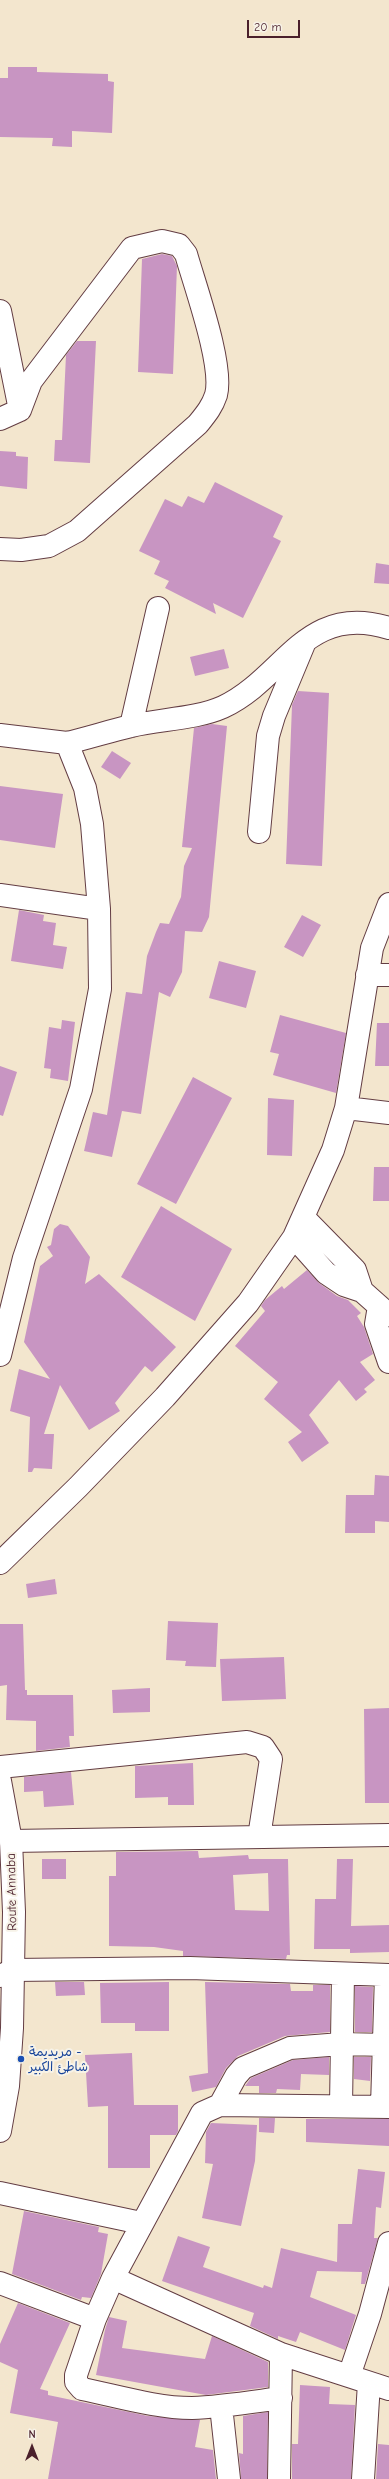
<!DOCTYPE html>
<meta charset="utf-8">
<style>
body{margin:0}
#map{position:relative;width:389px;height:2479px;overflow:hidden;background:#f3e6ce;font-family:"Comic Neue",sans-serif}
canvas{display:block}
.north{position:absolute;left:12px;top:2427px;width:40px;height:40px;-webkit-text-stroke:3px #f7f3e8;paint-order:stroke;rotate:0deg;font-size:11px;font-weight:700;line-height:16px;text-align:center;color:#4a1f2b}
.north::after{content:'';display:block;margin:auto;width:14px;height:18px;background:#4a1f2b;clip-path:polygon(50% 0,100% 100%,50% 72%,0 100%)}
.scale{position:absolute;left:247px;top:20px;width:53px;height:18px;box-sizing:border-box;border:2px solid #4a1f2b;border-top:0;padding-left:5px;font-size:12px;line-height:14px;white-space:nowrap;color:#4a1f2b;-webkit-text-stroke:3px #f7f3e8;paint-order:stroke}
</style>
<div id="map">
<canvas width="389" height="2479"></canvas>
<div class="north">N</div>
<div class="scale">20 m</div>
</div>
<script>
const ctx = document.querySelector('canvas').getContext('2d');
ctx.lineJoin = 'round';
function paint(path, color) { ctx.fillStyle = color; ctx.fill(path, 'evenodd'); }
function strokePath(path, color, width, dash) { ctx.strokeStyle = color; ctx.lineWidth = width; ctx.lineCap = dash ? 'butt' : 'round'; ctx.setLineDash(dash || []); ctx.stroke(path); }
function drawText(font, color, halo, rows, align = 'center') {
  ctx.font = font + ' "Comic Neue","Playpen Sans Arabic",sans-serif'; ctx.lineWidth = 4; ctx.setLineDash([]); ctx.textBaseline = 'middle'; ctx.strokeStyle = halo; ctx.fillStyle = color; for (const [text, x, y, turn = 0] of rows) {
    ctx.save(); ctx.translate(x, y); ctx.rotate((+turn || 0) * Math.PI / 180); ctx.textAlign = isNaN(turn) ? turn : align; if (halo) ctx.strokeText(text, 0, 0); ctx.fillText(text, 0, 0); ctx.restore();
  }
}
const building = new Path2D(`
 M8,67H37V72L108,74V81L114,82L112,133L72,131V147L52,146L53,138L0,137V78H8Z
 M162,254L172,256L177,266L173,374L138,372L142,259Z
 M77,341H96L90,463L54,461L55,440H62L66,355Z
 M0,451L16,452V456L28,457L27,489L0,486Z
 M215,482L283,516L273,537L281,541L243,618L213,603L216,614L165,588L169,581L154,574L160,561L139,551L165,499L182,507L188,496L204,503Z
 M376,563L389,565V584L374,583Z
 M224,649L229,668L195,676L190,657Z
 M298,691L329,693L322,866L286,864L292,705Z
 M212,724L227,726L209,917L202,932L185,931L182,972L170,997L159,992L141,1114L122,1111L112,1157L84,1151L93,1112L107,1115L126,992L142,994L147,956L156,932L160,923L169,924L181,897L184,866L192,848L182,847L194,728Z
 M112,751L131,763L120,779L101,767Z
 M0,786L63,794L55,848L0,840Z
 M19,910L44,915L43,921L56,923L53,945L67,947L63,969L11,961Z
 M302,915L321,925L303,957L284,947Z
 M219,961L256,971L246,1008L209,998Z
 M280,1015L346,1033L336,1093L273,1075L279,1054L270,1052Z
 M62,1020L75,1022L68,1081L50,1078L51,1069L44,1068L49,1027L61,1029Z
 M377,1023H389V1066H375Z
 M0,1066L17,1072L3,1116L0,1115Z
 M193,1077L232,1098L176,1204L137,1184Z
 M268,1098L294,1100L292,1156L267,1155Z
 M374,1167H389V1201H373Z
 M161,1206L232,1249L195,1321L121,1277Z
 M60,1224L68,1226L90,1257L85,1284L99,1274L176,1347L152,1372L145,1366L115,1403L120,1411L89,1430L60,1385L44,1434H54L52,1469L34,1468L32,1472H28L30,1417L10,1411L19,1369L50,1379L24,1342L40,1266L53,1256L47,1247L51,1245L54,1229Z
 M307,1270L319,1283L337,1296L348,1300L361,1313L357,1316L364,1327L373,1354L360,1362L375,1380L364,1389L367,1392L356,1401L339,1380L309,1415L329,1443L302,1462L288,1442L302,1432L264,1399L278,1382L235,1346L265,1311L261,1306L265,1300L282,1286L284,1289Z
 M375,1475L389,1476V1522L375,1521V1533H345L346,1495H374Z
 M55,1579L57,1594L28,1598L26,1584Z
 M168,1621L218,1623L216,1667L185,1666L186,1661L166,1660Z
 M0,1624H23L25,1690H27V1695H73L74,1736H69L70,1747L36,1751V1721L6,1720L7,1685L0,1686Z
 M284,1657L286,1699L222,1701L220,1659Z
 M150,1688V1712L113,1713L112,1690Z
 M389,1708V1803H365L364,1709Z
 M193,1763L194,1805H168V1797L135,1798V1766Z
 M71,1772L74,1805L44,1807L43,1791L24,1792V1777Z
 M198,1851L199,1858L248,1855L249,1859H288L290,1955H287L286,1959L183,1956V1951L154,1947L109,1946V1876H116V1852ZM268,1873L269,1911L235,1910L233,1875Z
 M42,1859H66V1879H42Z
 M337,1859H353L351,1926L389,1925V1952L350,1953V1949H314L315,1899H336Z
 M55,1982H84L85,1995L56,1996Z
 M169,1982V2031H135V2023H101L100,1983Z
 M205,1982L290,1984L291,1991H313V1985H330V2032L285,2036L238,2056L226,2068L216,2087L192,2092L189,2076L208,2073Z
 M355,1986L373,1987L372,2032H355Z
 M132,2053L134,2105H178V2131L176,2135H150V2168H108V2106L88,2107L85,2055Z
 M329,2057V2075L301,2074L300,2090L277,2089L276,2093H259V2086H245L251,2078L293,2060Z
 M354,2057H371L370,2081L354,2079Z
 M259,2118H275L274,2133L259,2132Z
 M306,2119H389V2146L306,2142Z
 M211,2123L257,2125L255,2161L241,2226L202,2218L213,2164L205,2163L206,2132Z
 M358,2169L385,2172L381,2208L376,2207L374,2238H378L365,2284H361L362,2272L317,2271L310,2297L356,2315L345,2350L300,2332L296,2342L278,2336V2339L250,2326L254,2313L162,2281L178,2236L210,2247L203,2267L263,2288L264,2285L272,2288L281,2248L337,2262L338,2224H352Z
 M24,2211L99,2227L98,2232L108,2234L101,2274L91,2298L82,2297L81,2300L12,2274Z
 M18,2303L70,2323L40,2389L48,2391V2395L148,2416L200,2420L195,2447L213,2450L216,2479H48L58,2422L10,2413L18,2370L0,2362V2344Z
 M109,2317L127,2321L122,2348L205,2359L212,2336L268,2362V2387L206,2395L96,2375L105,2330Z
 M300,2385L330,2387L329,2404L355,2405L351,2479H292V2444H298Z
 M268,2412L267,2479H241L239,2453L243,2454V2416Z
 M378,2444L389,2445V2479H376Z`);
const minor = new Path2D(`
 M0,311L20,410
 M0,419L20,410L31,381L132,248L162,241L179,245L186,254C195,286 224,366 216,395C212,407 206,414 198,424L77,531L49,546L21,550L0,549
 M131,726L158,608
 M0,735L67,743L85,788L92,824L99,909L100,989L81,1089L24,1258L0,1355
 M67,743C88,738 110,731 131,726C161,719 196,719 223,707C285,678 305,602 389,628
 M259,832L268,736L274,716L304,644
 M0,895L99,909
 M367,975H389
 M346,1108L389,1113
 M304,1218L355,1270L362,1291
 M294,1237L326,1273L344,1285L362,1291L389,1315
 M379,1306L376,1324L389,1362
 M0,1563L78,1487L165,1397L248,1303L294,1237L333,1150L346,1108L372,948L389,904
 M0,1767L247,1742L263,1747L271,1759L259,1837
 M11,1841L389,1835
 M0,1976L13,1970L190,1968L389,1975
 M220,2105L236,2076L243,2068L290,2048L341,2044L389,2045
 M341,2106L343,1974
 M382,2106L386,1975
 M0,2193L141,2223
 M113,2278L281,2354L389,2389
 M0,2283L95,2319
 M349,2376L370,2314L389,2243
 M281,2398C251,2402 221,2407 192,2408C156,2408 117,2396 82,2389L76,2382V2375L95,2319L113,2278L202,2113L220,2105L389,2107
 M221,2406L229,2479
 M279,2479L281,2354
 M363,2479L369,2383`);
const major = new Path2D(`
 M0,1781L11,1841L14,1912L12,2028L8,2086L0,2131`);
const markers = [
 [21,2059,4,"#1a4fb4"]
];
const streetNames = [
 ["Route Annaba",12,1892,-91]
];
const transitNames = [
 ["مريديمة -",29,2052],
 ["شاطئ الكبير",29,2067]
];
paint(building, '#c895c2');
strokePath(minor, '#633d43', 24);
strokePath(major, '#633d43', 24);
strokePath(minor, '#fff', 22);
strokePath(major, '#fff', 22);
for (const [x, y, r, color] of markers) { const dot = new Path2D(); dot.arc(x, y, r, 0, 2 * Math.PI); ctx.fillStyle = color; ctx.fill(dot); strokePath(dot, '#f7f3e8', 1.5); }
drawText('13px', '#4a1f2b', '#f7f3e8', streetNames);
drawText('13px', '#164399', '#f7f3e8', transitNames, 'left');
</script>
